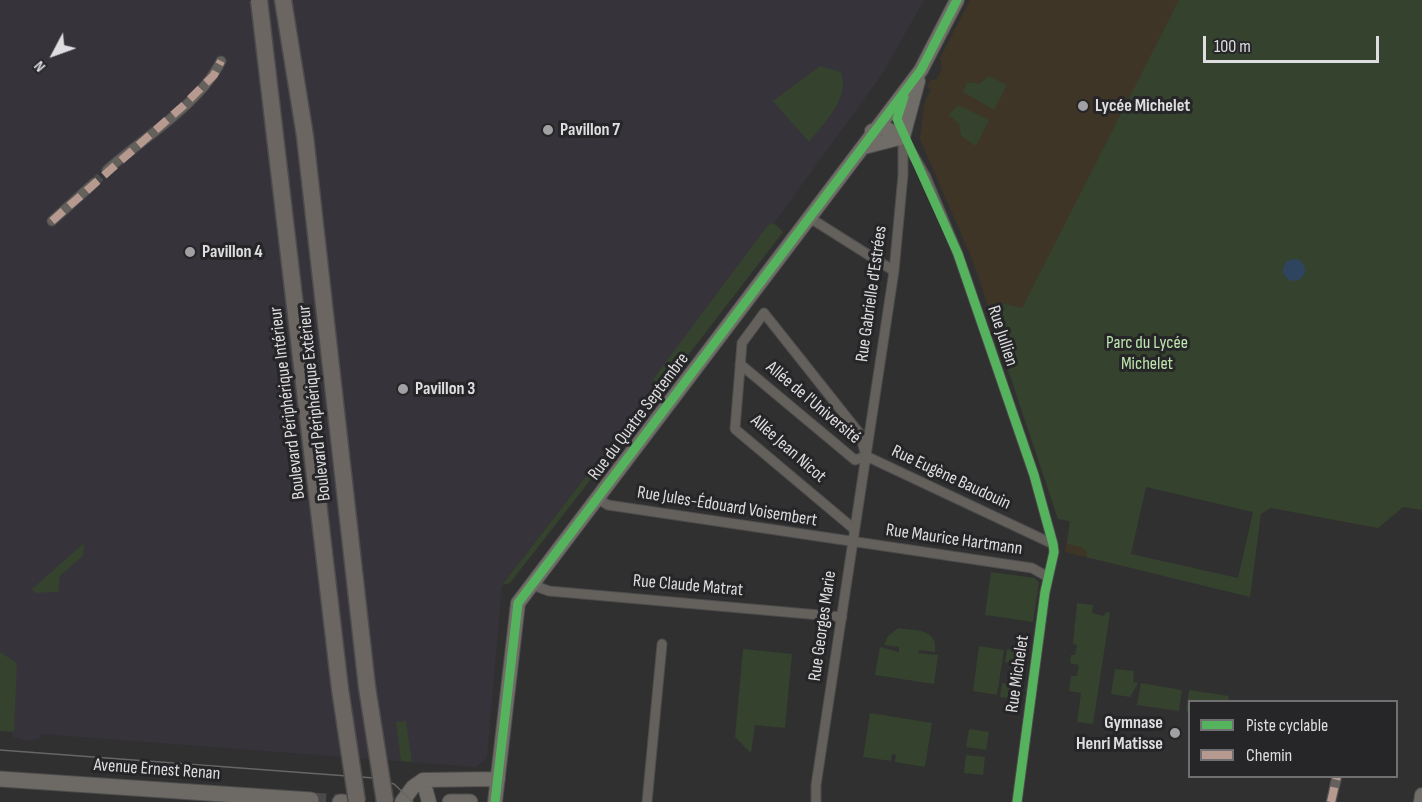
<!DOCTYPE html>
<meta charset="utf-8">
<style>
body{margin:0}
#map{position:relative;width:1422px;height:802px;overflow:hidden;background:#303031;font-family:"Sofia Sans Condensed",sans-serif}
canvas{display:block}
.legend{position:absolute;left:1188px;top:700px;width:210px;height:78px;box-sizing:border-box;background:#262528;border:2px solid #706f71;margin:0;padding:8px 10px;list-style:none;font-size:18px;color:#dedddf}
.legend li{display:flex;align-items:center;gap:12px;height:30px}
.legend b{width:30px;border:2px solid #706f71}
.north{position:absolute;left:24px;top:24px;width:60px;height:60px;-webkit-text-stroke:4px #262528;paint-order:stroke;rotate:229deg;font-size:16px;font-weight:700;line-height:24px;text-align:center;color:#dedddf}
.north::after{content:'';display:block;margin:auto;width:21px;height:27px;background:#dedddf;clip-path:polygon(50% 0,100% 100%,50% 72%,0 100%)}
.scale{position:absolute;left:1203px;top:36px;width:176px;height:27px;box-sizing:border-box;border:3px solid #dedddf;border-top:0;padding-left:8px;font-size:18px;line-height:21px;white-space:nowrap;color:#dedddf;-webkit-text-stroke:4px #262528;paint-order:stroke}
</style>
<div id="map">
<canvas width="1422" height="802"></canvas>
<ul class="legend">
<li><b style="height:8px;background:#56b35d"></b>Piste cyclable</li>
<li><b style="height:8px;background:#b69a8f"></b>Chemin</li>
</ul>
<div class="north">N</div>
<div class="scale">100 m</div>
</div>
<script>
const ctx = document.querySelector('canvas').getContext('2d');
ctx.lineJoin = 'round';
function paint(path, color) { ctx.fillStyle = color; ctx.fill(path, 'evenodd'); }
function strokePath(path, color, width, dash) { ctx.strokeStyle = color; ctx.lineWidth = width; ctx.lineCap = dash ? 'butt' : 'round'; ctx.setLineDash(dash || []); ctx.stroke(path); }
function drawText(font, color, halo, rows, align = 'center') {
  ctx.font = font + ' "Sofia Sans Condensed",sans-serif'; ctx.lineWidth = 6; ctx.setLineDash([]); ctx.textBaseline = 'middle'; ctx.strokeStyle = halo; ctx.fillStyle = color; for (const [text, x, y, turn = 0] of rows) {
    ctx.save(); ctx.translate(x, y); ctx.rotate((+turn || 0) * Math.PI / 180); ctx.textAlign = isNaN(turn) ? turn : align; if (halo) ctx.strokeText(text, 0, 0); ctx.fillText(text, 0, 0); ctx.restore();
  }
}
const built = new Path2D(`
 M0,0H924L883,73L774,223L772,233L502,585L487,758L476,767L41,734V738L28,741L13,737V732L0,731Z`);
const education = new Path2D(`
 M970,0H1422V510L1403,507L1378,528L1144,484L1126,567L1065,552L1070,521L1058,519L974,264L920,139L925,101L931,90L927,86L931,80H936L942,69L940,58Z`);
const green = new Path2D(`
 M1179,0H1422V510L1403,507L1378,528L1271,508L1261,514L1250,597L1086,557L1087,552L1082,547L1067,544L1070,521L1058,519L987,307L1001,303L1022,308ZM1146,487L1253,512L1238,578L1131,554Z
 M820,66L841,72C851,97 824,123 809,142L773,101Z
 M989,76L1007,85L994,110L963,92L967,82L979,84Z
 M958,105L989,120L976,146L961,136L959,124L949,115Z
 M774,223L783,232L659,393H650L654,378L768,225Z
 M637,410L641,415L510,583L502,585Z
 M84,543L83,556L60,576L58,592L36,593L32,589Z
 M991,572L1035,578L1039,583L1033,622L985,615Z
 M1077,603L1093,605L1092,613L1104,616L1106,612L1110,613L1093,724L1077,722L1081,693L1069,691L1071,676H1077L1079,665L1070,663L1071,655H1075L1077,645L1073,644Z
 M898,628C916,631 938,628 935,652L919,650L918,653L938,655L934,684L875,675L880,647L899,652V647L884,645L888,636Z
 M979,646L1004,650L997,695L973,691Z
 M743,649L792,654L785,728L755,725L751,753L735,737Z
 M1007,649L1025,651L1023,664L1005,662Z
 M0,652L17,663L14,732L0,731Z
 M1115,669L1134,671L1133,682L1138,683L1130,697L1111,694Z
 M1002,683L1018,685L1017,699L1000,697Z
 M1141,683L1182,690L1179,711L1137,705Z
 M1189,690L1229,696L1228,701L1190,702L1189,712L1186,711Z
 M870,713L932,723L925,767L895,762L896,755L892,754L891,761L863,757Z
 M406,721L412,762L401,761L396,722Z
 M969,729L989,732L986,750L966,747Z
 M966,755L985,757L983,775L964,773Z`);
const water = new Path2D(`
 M1283 270a11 11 0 1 1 22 0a11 11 0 1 1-22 0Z`);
const streetTunnel = new Path2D(`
 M94,183L107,170`);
const primaryTunnel = new Path2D(`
 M311,800L340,802`);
const street = new Path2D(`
 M903,137L926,177L958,254L1034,475L1053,544L1054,552L1045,592L1017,802
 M107,170C142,139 201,103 221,61
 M810,218L894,271
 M52,221L94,183
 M740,364L855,460L866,456
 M598,499L608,505L1032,568L1048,577
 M854,529L735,429L742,343L764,313L860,434L866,456L1053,544
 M533,585L549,591L842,617
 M647,802L662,644
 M816,802V785L894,271L903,175V139
 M1331,802L1337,776`);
const secondary = new Path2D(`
 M872,131L883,127L903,137
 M903,137L918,81
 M864,147L903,137
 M423,780L429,802
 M402,802L413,787L423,780L498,779
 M495,802L518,603L921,70L957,0
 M1421,802L1422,795`);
const primary = new Path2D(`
 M0,779L311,800
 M340,802H343
 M450,802H470`);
const highway = new Path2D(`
 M283,0L305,136L367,687`);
const tram = new Path2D(`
 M0,750L374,778L394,784L413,802`);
const highwayBridge = new Path2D(`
 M259,0L340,689L357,802
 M367,687L385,802`);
const quiet = new Path2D(`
 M52,221L183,106L214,75L221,61
 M1331,802L1337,776`);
const cycleway = new Path2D(`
 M904,97L897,119L958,254L1034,475L1053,544L1054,552L1045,592L1017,802
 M495,802L518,603L921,70L957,0`);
const markers = [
 [1083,106,6,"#a1a0a2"],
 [548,130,6,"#a1a0a2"],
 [190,252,6,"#a1a0a2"],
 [403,389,6,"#a1a0a2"],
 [1175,733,6,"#a1a0a2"]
];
const poiNames = [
 ["Lycée Michelet",1095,106],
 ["Pavillon 7",560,130],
 ["Pavillon 4",202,252],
 ["Pavillon 3",415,389],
 ["Gymnase",1163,723,"right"],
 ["Henri Matisse",1163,744,"right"]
];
const streetNames = [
 ["Rue Gabrielle d'Estrées",872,294,-82],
 ["Rue Jullien",1002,336,72],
 ["Boulevard Périphérique Intérieur",288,403,-97],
 ["Boulevard Périphérique Extérieur",315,403,-96],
 ["Allée de l'Université",813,403,40],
 ["Rue du Quatre Septembre",639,417,-53],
 ["Allée Jean Nicot",788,449,41],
 ["Rue Eugène Baudouin",951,478,25],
 ["Rue Jules-Édouard Voisembert",727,507,9],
 ["Rue Maurice Hartmann",954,540,8],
 ["Rue Claude Matrat",688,586,5],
 ["Rue Georges Marie",823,626,-82],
 ["Rue Michelet",1018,674,-82],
 ["Avenue Ernest Renan",157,770,4]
];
const parkNames = [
 ["Parc du Lycée",1147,343],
 ["Michelet",1147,364]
];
paint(built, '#36333b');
paint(education, '#3e3527');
paint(green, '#34422e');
paint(water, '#2f455f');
strokePath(streetTunnel, '#4a4a4b', 9, [9, 4.5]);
strokePath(primaryTunnel, '#4a4a4b', 15, [15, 8]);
strokePath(street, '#4c4c4d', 11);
strokePath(secondary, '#4c4c4d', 16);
strokePath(primary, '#4c4c4d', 17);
strokePath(highway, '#4c4c4d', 19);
strokePath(street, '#64605c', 9);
strokePath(secondary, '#706c67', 14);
strokePath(primary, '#6d6a65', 15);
strokePath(highway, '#6b6661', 16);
strokePath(tram, '#676665', 1.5);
strokePath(highwayBridge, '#4c4c4d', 19, []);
strokePath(highwayBridge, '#6b6661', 16);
strokePath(quiet, '#b69a8f', 8, [15, 8]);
strokePath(cycleway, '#56b35d', 9);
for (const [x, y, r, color] of markers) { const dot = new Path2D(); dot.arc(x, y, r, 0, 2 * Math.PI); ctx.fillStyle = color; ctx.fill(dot); strokePath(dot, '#262528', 2); }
drawText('bold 18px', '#dedddf', '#262528', poiNames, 'left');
drawText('18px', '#dedddf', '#262528', streetNames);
drawText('18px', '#bee6ac', '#262528', parkNames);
</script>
